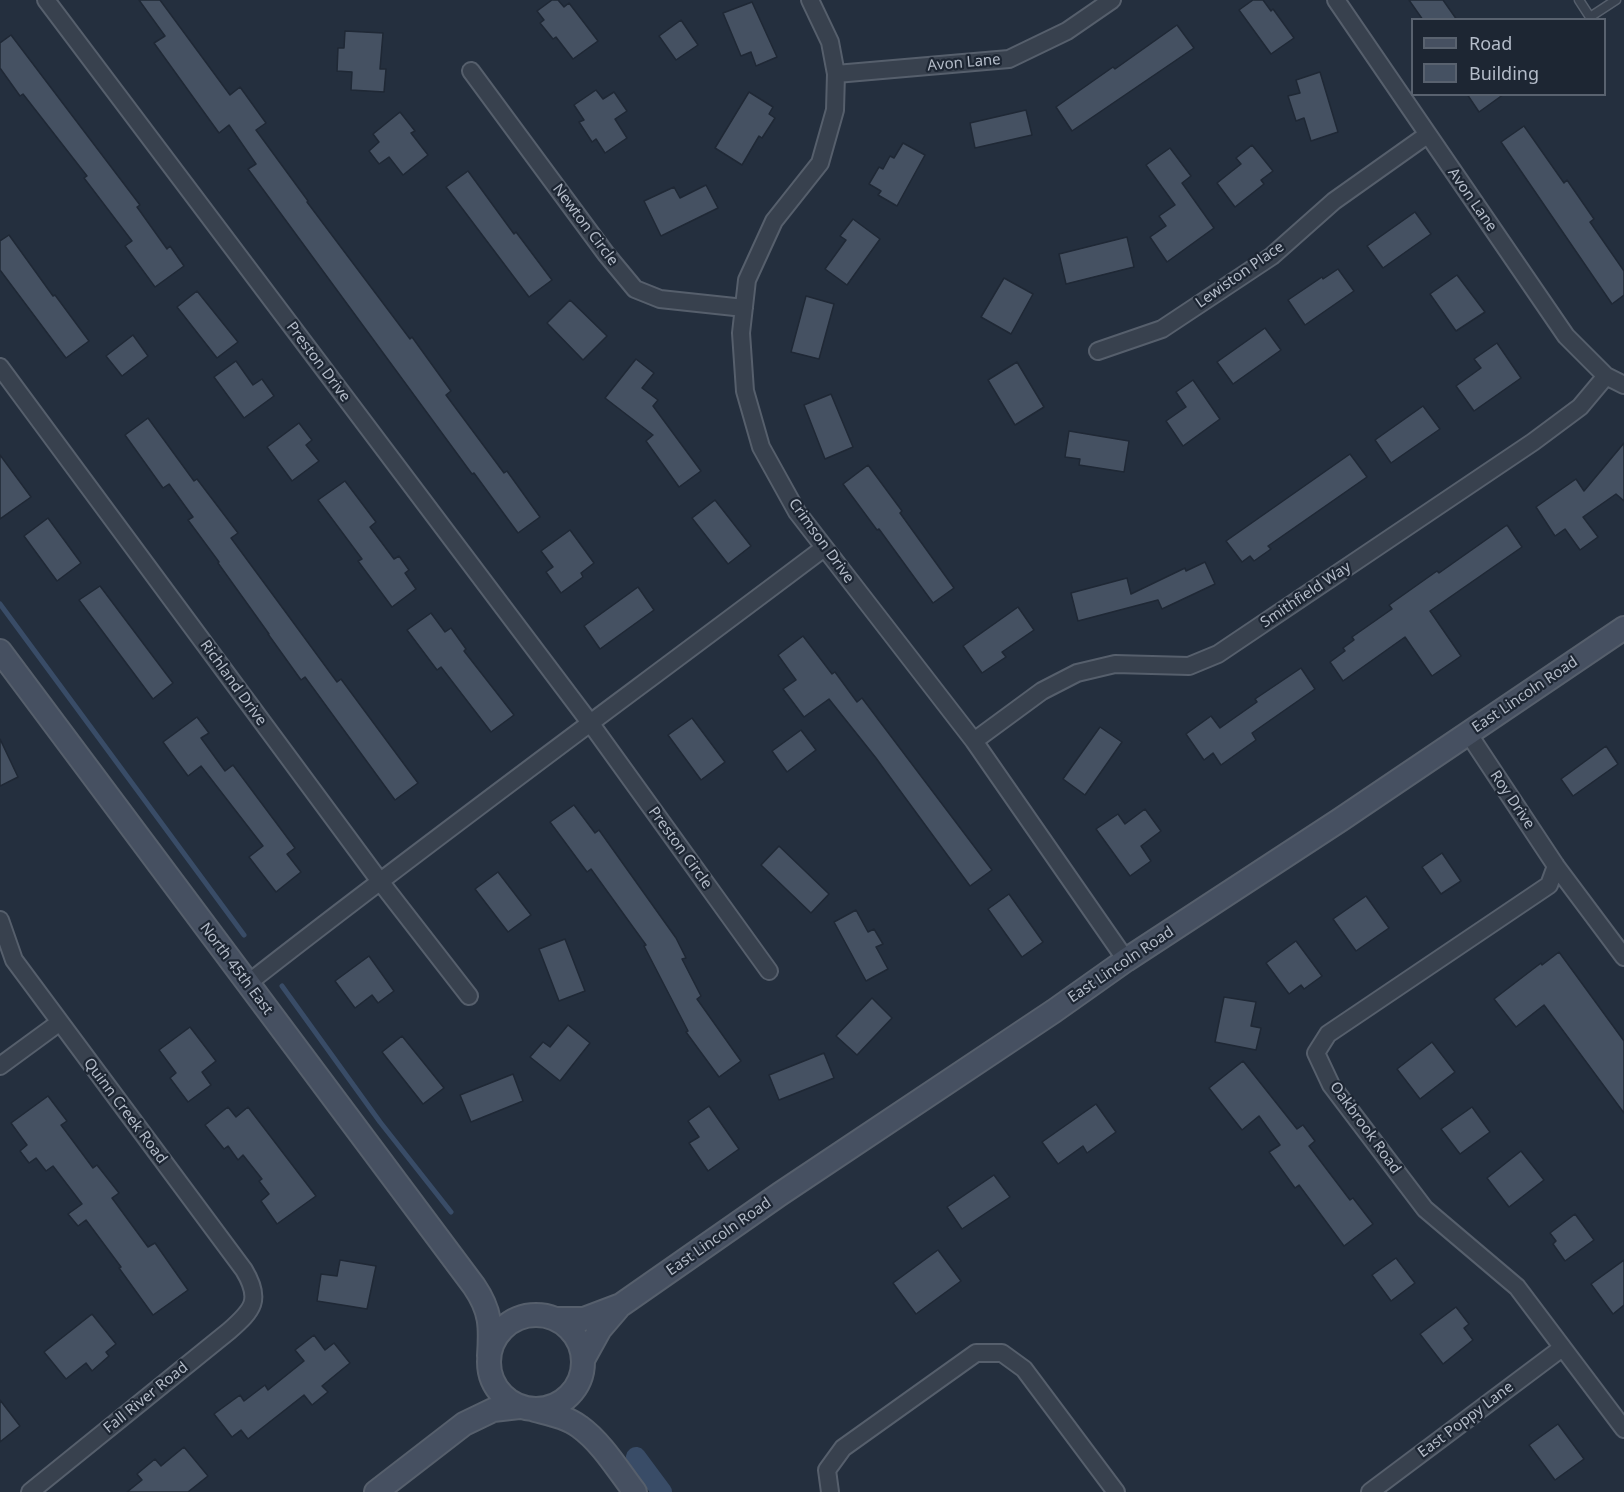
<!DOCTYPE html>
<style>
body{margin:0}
#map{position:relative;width:1624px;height:1492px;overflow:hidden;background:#242f3e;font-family:"Noto Sans",sans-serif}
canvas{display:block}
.legend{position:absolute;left:1411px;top:18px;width:195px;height:78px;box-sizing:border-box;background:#1d2633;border:2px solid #59626f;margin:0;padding:8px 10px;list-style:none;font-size:18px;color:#b4bcc9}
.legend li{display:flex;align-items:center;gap:12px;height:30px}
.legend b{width:30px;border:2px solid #59626f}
</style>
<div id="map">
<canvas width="1624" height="1492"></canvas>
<ul class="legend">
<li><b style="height:8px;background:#465061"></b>Road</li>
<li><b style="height:16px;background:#455162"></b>Building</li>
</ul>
</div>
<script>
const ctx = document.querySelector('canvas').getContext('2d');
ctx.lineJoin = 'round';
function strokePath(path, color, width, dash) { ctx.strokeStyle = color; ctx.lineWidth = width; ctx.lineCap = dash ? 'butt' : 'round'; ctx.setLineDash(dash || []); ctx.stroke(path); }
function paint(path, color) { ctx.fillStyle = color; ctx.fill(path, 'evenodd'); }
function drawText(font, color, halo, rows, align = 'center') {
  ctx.font = font + ' "Noto Sans",sans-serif'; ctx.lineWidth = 4.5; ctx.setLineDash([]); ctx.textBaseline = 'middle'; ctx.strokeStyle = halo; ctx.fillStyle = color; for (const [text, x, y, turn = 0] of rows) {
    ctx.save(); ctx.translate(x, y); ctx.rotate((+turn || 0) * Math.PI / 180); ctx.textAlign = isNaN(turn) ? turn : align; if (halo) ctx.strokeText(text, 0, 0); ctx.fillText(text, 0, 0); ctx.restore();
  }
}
const stream = new Path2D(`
 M0,604L244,935
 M282,986L380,1122L451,1212`);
const canal = new Path2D(`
 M636,1457L662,1492`);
const building = new Path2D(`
 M139,0H160L230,95L240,87L266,123L256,130L308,201L307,202L410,339L412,337L451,391L446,395L504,473L507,471L540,517L518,533L474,473L472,474L248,169L256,164L229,125L219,133L154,43L165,36Z
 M552,0H558L564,7L569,3L598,41L573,59L556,37L553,39L540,23L544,20L537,11Z
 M1253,0H1263L1271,11L1273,9L1294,38L1271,54L1239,10Z
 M1409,0H1443L1457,20H1423Z
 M752,2L777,57L756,66L751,52L741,56L723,13Z
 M681,20L698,45L676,60L659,36Z
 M1177,25L1194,48L1072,131L1056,107L1113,67L1115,69Z
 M345,31L383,33L380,69H386L384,92L351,90L352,72L337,71L338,48H344Z
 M11,35L140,205L137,207L167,249L170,246L184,266L155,287L125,246L132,241L84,178L87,176L23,94L20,96L0,68V43Z
 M1320,72L1338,132L1311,141L1304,118L1296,121L1288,96L1300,93L1296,80Z
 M596,90L603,99L614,92L627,111L615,119L627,138L605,153L596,139L592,142L579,122L584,120L574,105Z
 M749,92L773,107L769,114L775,118L762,138L759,136L742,165L715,148Z
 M1467,94H1504L1479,112Z
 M1026,110L1032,135L975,148L970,123Z
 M400,112L415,131L411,133L428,155L403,175L389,157L379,164L369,151L379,142L373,134Z
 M1524,126L1564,183L1567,180L1594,219L1590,222L1624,271V295L1612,304L1501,142Z
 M903,143L925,155L897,206L878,195L881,191L869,184L879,167L883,169L890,156L894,158Z
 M1252,145L1273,171L1261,180L1264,184L1235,207L1217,183L1241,164L1236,158Z
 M1170,148L1191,176L1182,183L1214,228L1167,262L1150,237L1166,226L1159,216L1175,205L1146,165Z
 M468,171L514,234L516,232L552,280L529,297L446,187Z
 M706,185L718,208L661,236L644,201L674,187L680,198Z
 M1415,212L1431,234L1383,268L1367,246Z
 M853,219L880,239L847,285L825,269L846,240L840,236Z
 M9,235L53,296L55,295L89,341L66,358L0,270V241Z
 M1127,237L1134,267L1066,284L1059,254Z
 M1338,269L1354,291L1305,325L1288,300L1322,277L1323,279Z
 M1457,275L1485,312L1456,331L1430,294Z
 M1004,278L1033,294L1011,334L981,317Z
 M197,291L238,342L217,358L177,307Z
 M806,296L834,304L819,359L791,352Z
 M570,300L607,336L583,360L547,323Z
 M1265,328L1281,350L1233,384L1217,362Z
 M133,335L148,356L122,376L106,356Z
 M1497,343L1521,378L1474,411L1456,386L1481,368L1474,359Z
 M636,359L654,373L642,388L658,400L653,406L701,471L679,487L646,441L653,435L605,398Z
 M236,361L253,385L262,379L274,396L244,418L214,377Z
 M1017,362L1044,407L1015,425L988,380Z
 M1193,380L1220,419L1183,446L1166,421L1186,407L1176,392Z
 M831,394L853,447L825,459L804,405Z
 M1423,406L1440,429L1391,463L1375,440Z
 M148,418L194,481L197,479L238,533L231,538L290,618L337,682L341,679L418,783L395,800L305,677L301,680L268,634H269L218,563L219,562L188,520L193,517L169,484L163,488L125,435Z
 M299,423L312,440L306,445L319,461L292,481L267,447Z
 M1069,431L1129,441L1124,472L1079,465L1080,459L1065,457Z
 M1624,443V501L1616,494L1583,517L1598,537L1580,550L1565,529L1555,536L1536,507L1576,479L1584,491Z
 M1350,454L1367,477L1268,546L1271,549L1254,561L1250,556L1242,562L1226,541Z
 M0,455L31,497L0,519Z
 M868,465L902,511L900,513L954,588L933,603L879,529L877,530L843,484Z
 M345,481L376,522L370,527L394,559L399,556L409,570L405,573L416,589L392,607L358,561L362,559L318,500Z
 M715,500L751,546L728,564L692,518Z
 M48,518L81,563L57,581L24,536Z
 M1507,525L1522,547L1430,611L1461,656L1432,676L1405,637L1343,681L1330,662L1345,651L1343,648L1354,640L1352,637L1392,609L1389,605L1437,571L1439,573Z
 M570,530L594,563L581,573L583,577L561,593L546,572L553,567L541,551Z
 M1205,562L1215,584L1162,609L1158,600L1078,621L1071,593L1127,578L1131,594L1185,568L1186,571Z
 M100,586L173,683L153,699L79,600Z
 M638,587L654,610L600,649L584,626Z
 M1018,607L1034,630L1002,652L1006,657L982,673L963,646Z
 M431,613L445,632L451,628L466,649L464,651L514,715L491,732L441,667L437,670L407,630Z
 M803,636L832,674L835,672L857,702L862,698L992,870L970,886L876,758L829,699L804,717L783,689L796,680L778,655Z
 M1301,668L1315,689L1252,733L1256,740L1221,765L1213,753L1204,760L1186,734L1211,716L1220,728L1257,702L1255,699Z
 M197,717L209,733L201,738L225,771L233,765L295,848L287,854L301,872L276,892L249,857L263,846L201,766L188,776L163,742Z
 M692,718L725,762L701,780L668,735Z
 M1100,727L1122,742L1085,795L1063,779Z
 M801,730L816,750L787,772L772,751Z
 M0,739L18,777L0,786Z
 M1606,746L1618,764L1573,796L1561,779Z
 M574,805L595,833L599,830L676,938L686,958L682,959L701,996L697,999L741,1061L719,1077L686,1032L688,1031L644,946L646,945L591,869L587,872L550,822Z
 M1145,809L1161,831L1141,846L1151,861L1130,876L1096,829L1118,814L1125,824Z
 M779,846L829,894L811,913L761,865Z
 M1442,853L1461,881L1441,894L1422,867Z
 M498,872L531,915L508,932L475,889Z
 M1009,894L1043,942L1022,957L988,909Z
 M1366,896L1389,928L1356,951L1333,919Z
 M856,910L868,932L874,929L883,944L876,947L888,969L866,981L834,922Z
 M565,939L585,991L559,1001L539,949Z
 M1296,941L1322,976L1304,989L1301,985L1289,994L1266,963Z
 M1559,952L1624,1041V1113L1544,1005L1516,1027L1494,999L1541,963L1542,965Z
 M369,956L394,991L378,1003L372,995L355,1008L335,981Z
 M1224,997L1256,1002L1251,1026L1261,1028L1256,1050L1215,1042Z
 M872,998L892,1018L857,1055L836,1036Z
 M568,1025L590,1043L560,1081L530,1057L543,1042L550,1047Z
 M190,1027L216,1061L202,1072L211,1085L188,1102L170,1078L176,1073L159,1050Z
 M402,1036L444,1088L423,1104L382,1052Z
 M1432,1042L1455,1072L1420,1099L1397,1069Z
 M824,1053L834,1078L779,1100L769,1075Z
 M1243,1061L1297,1129L1303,1125L1315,1141L1309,1146L1350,1200L1353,1198L1373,1224L1344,1246L1299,1185L1295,1188L1269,1152L1280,1145L1259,1116L1242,1130L1209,1088Z
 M513,1074L523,1101L471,1122L460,1095Z
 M48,1096L67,1121L61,1125L93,1168L97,1165L119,1193L112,1198L148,1247L155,1243L188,1290L153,1315L119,1268L121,1267L86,1220L78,1226L68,1214L82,1204L53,1166L46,1171L36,1158L29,1163L20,1151L27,1145L11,1123Z
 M1096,1104L1116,1132L1087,1153L1083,1146L1058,1164L1042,1142Z
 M709,1106L739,1149L708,1171L689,1143L699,1137L688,1121Z
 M228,1107L236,1117L248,1107L316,1196L277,1224L261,1201L269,1194L259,1181L262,1179L243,1155L238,1160L228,1146L224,1149L205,1125Z
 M1472,1107L1490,1132L1460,1154L1441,1129Z
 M1521,1151L1544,1180L1509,1207L1487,1178Z
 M994,1175L1010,1197L962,1229L947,1207Z
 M1575,1214L1594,1240L1565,1261L1553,1244L1556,1241L1550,1233Z
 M938,1250L961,1281L916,1314L893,1283Z
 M1396,1258L1415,1283L1391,1301L1372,1275Z
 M340,1260L376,1266L367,1309L317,1301L321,1274L337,1276Z
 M1624,1260V1305L1613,1314L1591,1284Z
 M1456,1307L1469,1324L1464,1328L1473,1340L1443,1364L1420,1334Z
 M92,1314L116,1344L106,1352L109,1356L92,1371L86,1363L66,1379L44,1352Z
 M314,1335L325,1350L334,1343L350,1363L322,1386L328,1392L312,1405L304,1395L248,1439L241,1430L232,1437L214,1414L240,1395L244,1401L265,1385L268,1390L304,1361L295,1350Z
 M0,1400L20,1426L0,1442Z
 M1558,1424L1584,1459L1555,1480L1529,1445Z
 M184,1447L208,1476L188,1492H127L142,1480L137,1474L155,1459L161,1466Z`);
const lane = new Path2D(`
 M1579,0L1590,17L1616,0`);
const street = new Path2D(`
 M46,0L591,724L769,971
 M810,0L830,42L836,74L835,110L820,163L774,221L747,280L741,333L745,391L761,447L797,512L974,741L1126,960
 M1336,0L1566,336L1606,376L1624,385
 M471,71L606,254L635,289L660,299L744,308
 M836,74L1009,59L1067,31L1112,0
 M1098,351L1162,329L1272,256L1334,201L1427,135
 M0,367L379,880L469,996
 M1468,733L1556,866L1624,957
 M974,741L1042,691L1077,673L1115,664L1189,666L1218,654L1533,442L1580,407L1606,376
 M1556,866L1549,885L1328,1034L1316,1053L1331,1085L1425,1209L1517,1287L1624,1429
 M0,920L14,960L244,1270C262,1300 253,1310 229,1331L30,1492
 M247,984C437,835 632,693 824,548
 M0,1066L60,1022
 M830,1492L827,1470L843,1448L976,1353H1002L1024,1369L1116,1492
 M1370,1492L1562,1348`);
const secondary = new Path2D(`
 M0,651L474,1286C491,1311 491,1326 489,1356
 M489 1362a47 47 0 1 1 94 0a47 47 0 1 1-94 0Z
 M557,1319H584L621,1305L780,1194L1054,1011L1126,960L1340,820L1624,628
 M584,1358L600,1329L618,1308
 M535,1410C550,1414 567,1417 580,1427C602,1443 618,1470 635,1492
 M376,1492L464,1424L493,1410L519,1407`);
const streetNames = [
 ["Avon Lane",964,63,-5],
 ["Avon Lane",1472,200,55],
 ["Newton Circle",585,225,53],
 ["Lewiston Place",1240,275,-35],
 ["Preston Drive",318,362,53],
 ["Crimson Drive",821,541,54],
 ["Smithfield Way",1306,595,-34],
 ["Richland Drive",233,683,54],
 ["East Lincoln Road",1525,695,-34],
 ["Roy Drive",1512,800,56],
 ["Preston Circle",680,848,54],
 ["East Lincoln Road",1121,965,-34],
 ["North 45th East",236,969,53],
 ["Quinn Creek Road",125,1111,53],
 ["Oakbrook Road",1365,1128,54],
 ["East Lincoln Road",719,1237,-35],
 ["Fall River Road",146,1398,-39],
 ["East Poppy Lane",1466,1420,-37]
];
strokePath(stream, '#394c67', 5);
strokePath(canal, '#394c67', 20);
paint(building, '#455162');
strokePath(building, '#1f2835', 1.5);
strokePath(lane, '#565f6c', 11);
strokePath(street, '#565f6c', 20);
strokePath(secondary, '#565f6c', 26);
strokePath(lane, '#38414e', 8);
strokePath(street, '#38414e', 16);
strokePath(secondary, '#465061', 22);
drawText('15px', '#b4bcc9', '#1d2633', streetNames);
</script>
